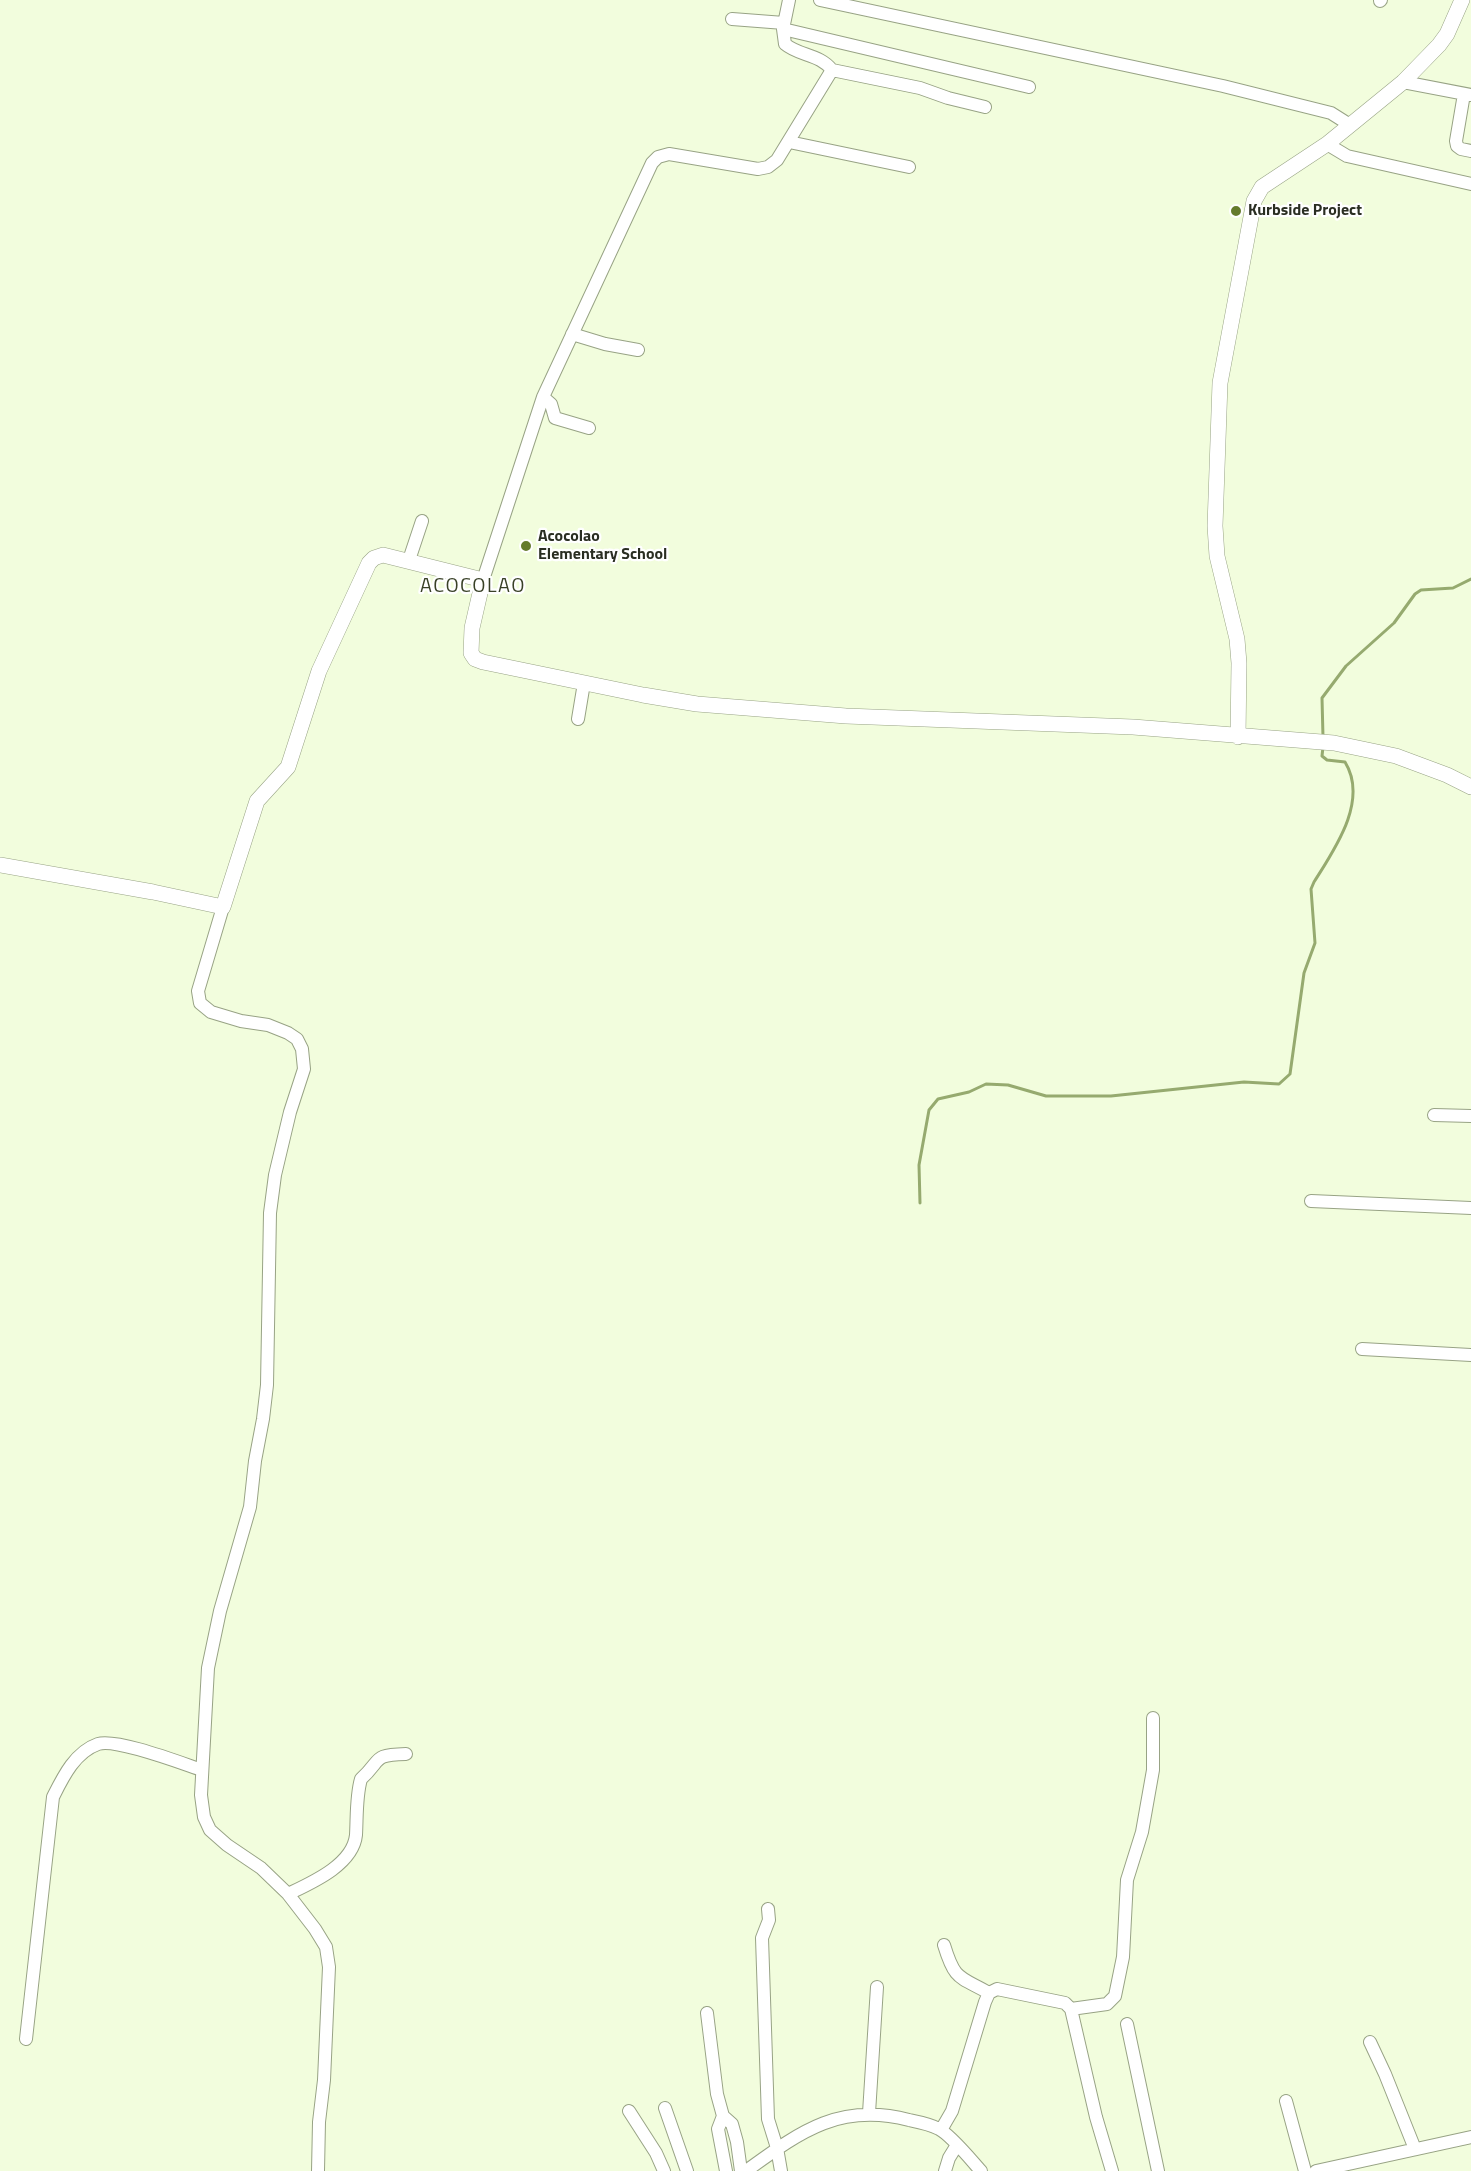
<!DOCTYPE html>
<style>
body{margin:0}
canvas{display:block;background:#f2fddd}
</style>
<canvas width="1471" height="2171"></canvas>
<script>
const ctx = document.querySelector('canvas').getContext('2d');
ctx.lineJoin = 'round';
function strokePath(path, color, width, dash) { ctx.strokeStyle = color; ctx.lineWidth = width; ctx.lineCap = dash ? 'butt' : 'round'; ctx.setLineDash(dash || []); ctx.stroke(path); }
function drawText(font, color, halo, rows, align = 'center') {
  ctx.font = font + ' "Titillium Web",sans-serif'; ctx.lineWidth = 4.5; ctx.setLineDash([]); ctx.textBaseline = 'middle'; ctx.strokeStyle = halo; ctx.fillStyle = color; for (const [text, x, y, turn = 0] of rows) {
    ctx.save(); ctx.translate(x, y); ctx.rotate((+turn || 0) * Math.PI / 180); ctx.textAlign = isNaN(turn) ? turn : align; if (halo) ctx.strokeText(text, 0, 0); ctx.fillText(text, 0, 0); ctx.restore();
  }
}
const stream = new Path2D(`
 M1323,737L1322,698L1346,666L1394,623L1415,594L1421,590L1453,588L1471,579
 M920,1203L919,1165L929,1110L938,1099L969,1092L986,1084L1008,1085L1046,1096H1111L1244,1082L1279,1084L1290,1074L1304,973L1315,943L1311,889L1314,882C1334,850 1369,801 1345,762L1327,760L1322,756L1323,747`);
const minor = new Path2D(`
 M820,0L1223,86L1331,113L1350,125
 M1380,1L1381,0
 M732,19L784,23
 M783,29L1029,87
 M832,70L920,88L948,98L985,107
 M1403,82L1471,95
 M1464,94L1456,141L1457,146L1461,149L1471,151
 M789,142L909,167
 M1327,144L1347,156L1471,184
 M572,334L605,344L638,350
 M543,397L551,404L555,418L589,428
 M409,560L422,521
 M483,580L543,397L652,163L658,157L669,154L758,169L768,167L777,160L832,70C820,54 799,56 785,44L783,29L789,0
 M578,719L584,683
 M223,907L198,991L200,1003L211,1012L241,1021L268,1025L288,1033L297,1039L302,1049L304,1069L290,1112L275,1175L270,1213L267,1385L263,1419L255,1461L250,1507L220,1611L208,1668L201,1795L204,1817L210,1830L227,1845L261,1868L288,1894L315,1929L326,1947L329,1967L324,2080L319,2122L318,2171
 M1434,1115L1471,1116
 M1311,1201L1471,1208
 M1362,1349L1471,1355
 M288,1894C311,1883 353,1865 356,1835C357,1817 356,1796 361,1779C383,1759 371,1755 406,1754
 M768,1909L769,1920L762,1938L768,2119L777,2148L781,2171
 M944,1945C955,1981 959,1976 989,1993
 M1071,2009L1107,2004L1115,1996L1123,1957L1127,1880L1142,1832L1153,1770V1718
 M707,2013L717,2094L723,2116L732,2124L737,2142L741,2171
 M1127,2024L1158,2171
 M26,2039L53,1797C63,1777 75,1752 98,1744C116,1738 181,1763 202,1770
 M1370,2042L1385,2074L1415,2149
 M1286,2101L1305,2171
 M665,2108L687,2171
 M629,2111L656,2153L664,2171
 M869,2113L877,1987
 M723,2116L718,2129L726,2171
 M941,2130L952,2111L985,2002L989,1993L997,1989L1065,2003L1071,2009L1096,2117L1112,2171
 M746,2171C800,2132 839,2102 909,2120C919,2122 930,2124 939,2129C951,2135 971,2160 981,2171
 M945,2171L949,2158L957,2145
 M1316,2171L1471,2137`);
const tertiary = new Path2D(`
 M1238,737L1239,663L1237,639L1217,556L1215,526L1220,383L1254,201L1262,187L1327,144L1403,82L1439,45L1447,34L1462,0
 M0,865L153,892L223,907L257,801L288,767L319,671L369,563L374,558L383,555L483,580L472,628L471,653L475,659L483,662L643,695L697,704L846,716L1133,727L1334,743L1396,756L1447,775L1471,787`);
const markers = [
 [1236,211,6,"#657b2d"],
 [526,546,6,"#657b2d"]
];
const poiNames = [
 ["Kurbside Project",1248,211],
 ["Acocolao",538,537],
 ["Elementary School",538,555]
];
const quarterNames = [
 ["ACOCOLAO",473,587]
];
strokePath(stream, '#96aa6f', 3);
strokePath(minor, '#98a385', 14);
strokePath(tertiary, '#98a385', 16);
strokePath(minor, '#fff', 12);
strokePath(tertiary, '#fff', 15);
for (const [x, y, r, color] of markers) { const dot = new Path2D(); dot.arc(x, y, r, 0, 2 * Math.PI); ctx.fillStyle = color; ctx.fill(dot); strokePath(dot, '#fff', 2); }
drawText('bold 16px', '#2a2e22', '#fff', poiNames, 'left');
ctx.letterSpacing = '1.5px';
drawText('20px', '#394127', '#fff', quarterNames);
ctx.letterSpacing = '0px';
</script>
